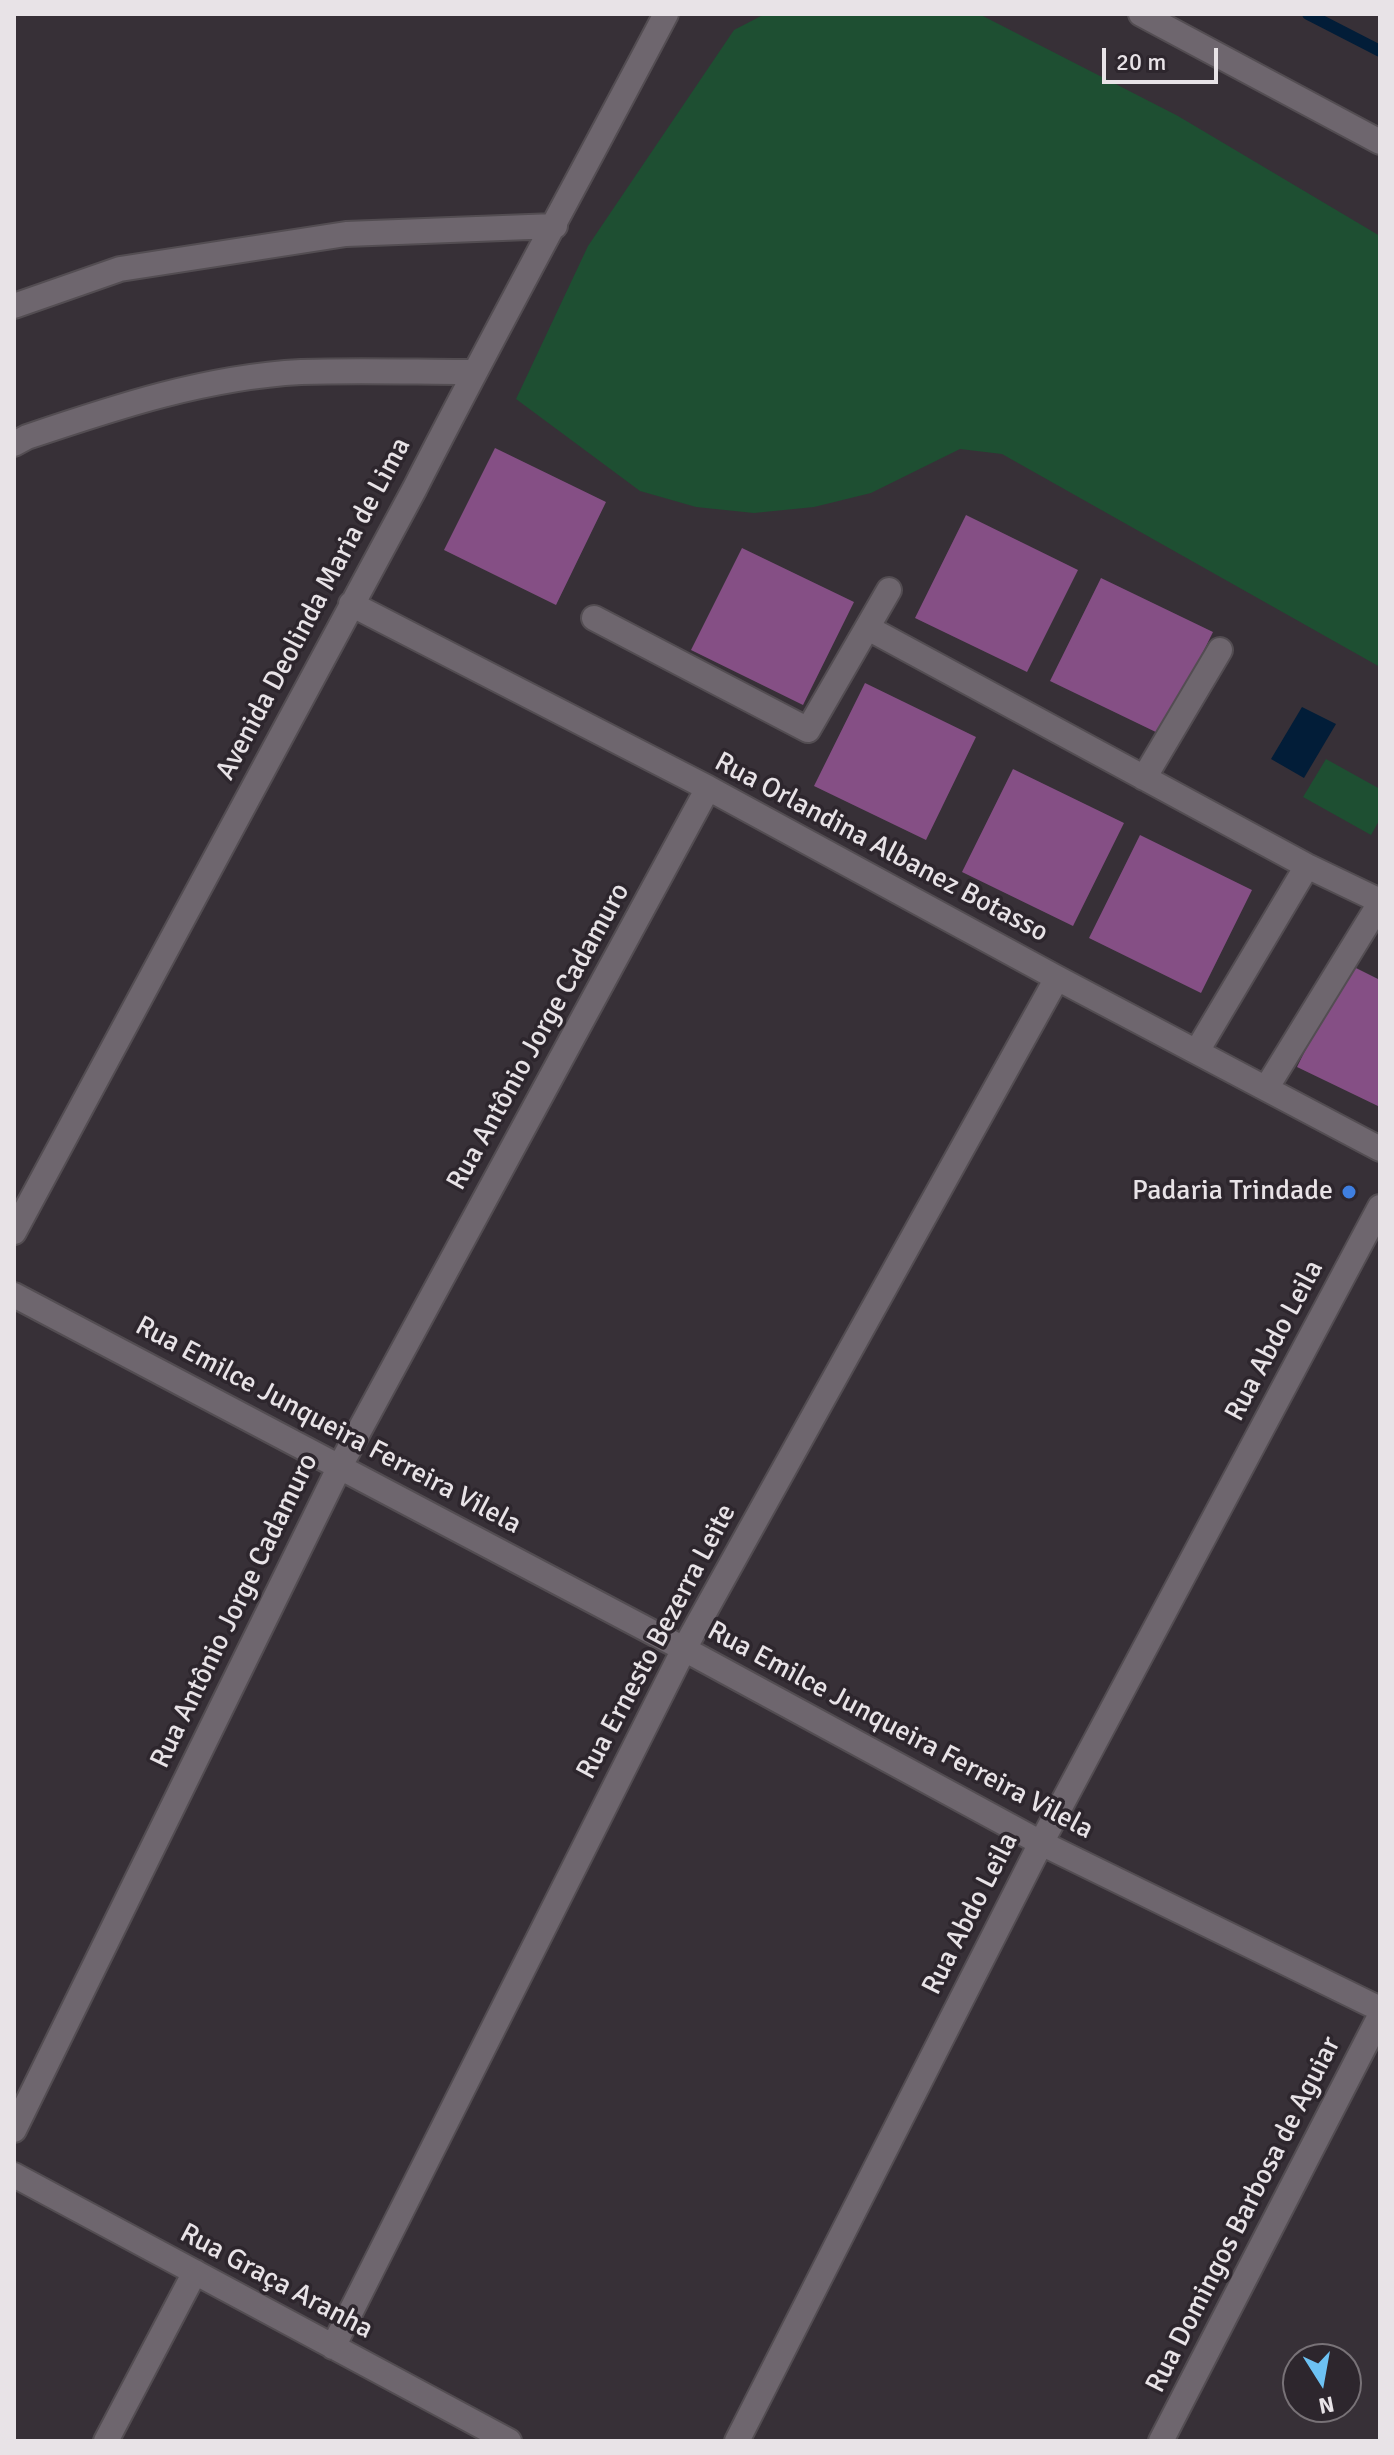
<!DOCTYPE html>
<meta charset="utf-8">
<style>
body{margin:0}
#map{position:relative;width:1394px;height:2455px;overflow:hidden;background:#373037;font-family:Signika,sans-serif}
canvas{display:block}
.frame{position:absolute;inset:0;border:16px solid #e8e3e7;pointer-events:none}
.north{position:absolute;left:1282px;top:2343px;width:80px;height:80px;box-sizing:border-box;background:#2d262d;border:2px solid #787277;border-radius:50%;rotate:169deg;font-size:22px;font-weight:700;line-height:32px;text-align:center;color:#e8e3e7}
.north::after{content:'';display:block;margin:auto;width:28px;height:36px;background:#6dc2f3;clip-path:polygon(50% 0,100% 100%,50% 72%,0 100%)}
.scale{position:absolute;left:1102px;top:48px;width:116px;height:36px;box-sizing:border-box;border:4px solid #e8e3e7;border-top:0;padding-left:10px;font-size:24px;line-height:28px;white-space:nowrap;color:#e8e3e7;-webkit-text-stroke:6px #2d262d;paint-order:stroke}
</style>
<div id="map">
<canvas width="1394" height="2455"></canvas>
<div class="frame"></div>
<div class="north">N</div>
<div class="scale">20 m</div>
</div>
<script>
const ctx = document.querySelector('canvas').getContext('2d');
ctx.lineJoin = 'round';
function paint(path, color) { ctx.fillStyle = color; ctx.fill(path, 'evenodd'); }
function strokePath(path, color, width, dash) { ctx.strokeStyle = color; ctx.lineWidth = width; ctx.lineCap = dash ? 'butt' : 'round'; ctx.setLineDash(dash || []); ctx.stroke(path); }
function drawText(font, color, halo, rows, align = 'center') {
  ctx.font = font + ' Signika,sans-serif'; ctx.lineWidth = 7; ctx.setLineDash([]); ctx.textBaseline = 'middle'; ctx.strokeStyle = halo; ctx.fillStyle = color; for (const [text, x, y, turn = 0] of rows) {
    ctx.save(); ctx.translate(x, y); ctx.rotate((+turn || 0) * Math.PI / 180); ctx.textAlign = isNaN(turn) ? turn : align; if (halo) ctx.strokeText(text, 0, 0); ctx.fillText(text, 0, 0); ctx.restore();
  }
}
const green = new Path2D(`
 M765,14H979L1178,116L1380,236V667L1002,454L960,449L871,493L814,507L754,513L696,507L640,491L516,399L588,246L734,30Z
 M1326,759L1380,789V819L1371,835L1303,797Z`);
const water = new Path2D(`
 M1302,707L1336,724L1304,778L1271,759Z`);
const stream = new Path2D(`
 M1308,14L1380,51`);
const building = new Path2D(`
 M495,448L606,502L556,605L444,550Z
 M966,515L1078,570L1027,672L915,618Z
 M742,548L854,602L803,705L691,650Z
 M1101,578L1213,632L1162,735L1050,681Z
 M865,683L976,737L926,840L814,786Z
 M1013,769L1124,823L1073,926L962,872Z
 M1140,835L1252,890L1201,993L1089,938Z
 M1348,964L1380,980V1107L1297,1067Z`);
const minor = new Path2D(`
 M1141,14L1380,142
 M14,306L120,269L346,234L555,226
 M14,444L27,437C116,407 206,377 301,372C359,370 417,372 474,372
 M351,604L708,788L1057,978L1380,1149
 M594,618L808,730L889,590
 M868,628L1307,866L1380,901
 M1144,778L1220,650
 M1197,1051L1307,866
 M1267,1087L1380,903
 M14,1232L415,488C496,329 583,172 666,14
 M14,1295L684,1649L1041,1843L1380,2009
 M14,2130L340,1466L708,788
 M14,2175L509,2441
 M333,2347L684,1649L1057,978
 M106,2441L195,2272
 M737,2441L1041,1843L1380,1207
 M1161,2441L1380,2016`);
const markers = [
 [1349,1192,8,"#3f7fe0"]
];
const streetNames = [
 ["Avenida Deolinda Maria de Lima",314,609,-62],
 ["Rua Orlandina Albanez Botasso",881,848,28],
 ["Rua Antônio Jorge Cadamuro",539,1037,-61],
 ["Rua Abdo Leila",1275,1341,-62],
 ["Rua Emilce Junqueira Ferreira Vilela",328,1426,28],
 ["Rua Antônio Jorge Cadamuro",235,1611,-64],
 ["Rua Ernesto Bezerra Leite",657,1642,-62],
 ["Rua Emilce Junqueira Ferreira Vilela",900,1731,28],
 ["Rua Abdo Leila",971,1914,-63],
 ["Rua Domingos Barbosa de Aguiar",1244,2215,-63],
 ["Rua Graça Aranha",276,2282,28]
];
const poiNames = [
 ["Padaria Trindade",1333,1192]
];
paint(green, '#1e4f32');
paint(water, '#021d38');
strokePath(stream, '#021d38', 12);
paint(building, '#854f85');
strokePath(minor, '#534d52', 28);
strokePath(minor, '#6e666e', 24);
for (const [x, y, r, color] of markers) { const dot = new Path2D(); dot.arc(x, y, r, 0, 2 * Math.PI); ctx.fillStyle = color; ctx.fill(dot); strokePath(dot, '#2d262d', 3); }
drawText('28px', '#e8e3e7', '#2d262d', streetNames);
drawText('28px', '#e8e3e7', '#2d262d', poiNames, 'right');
</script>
